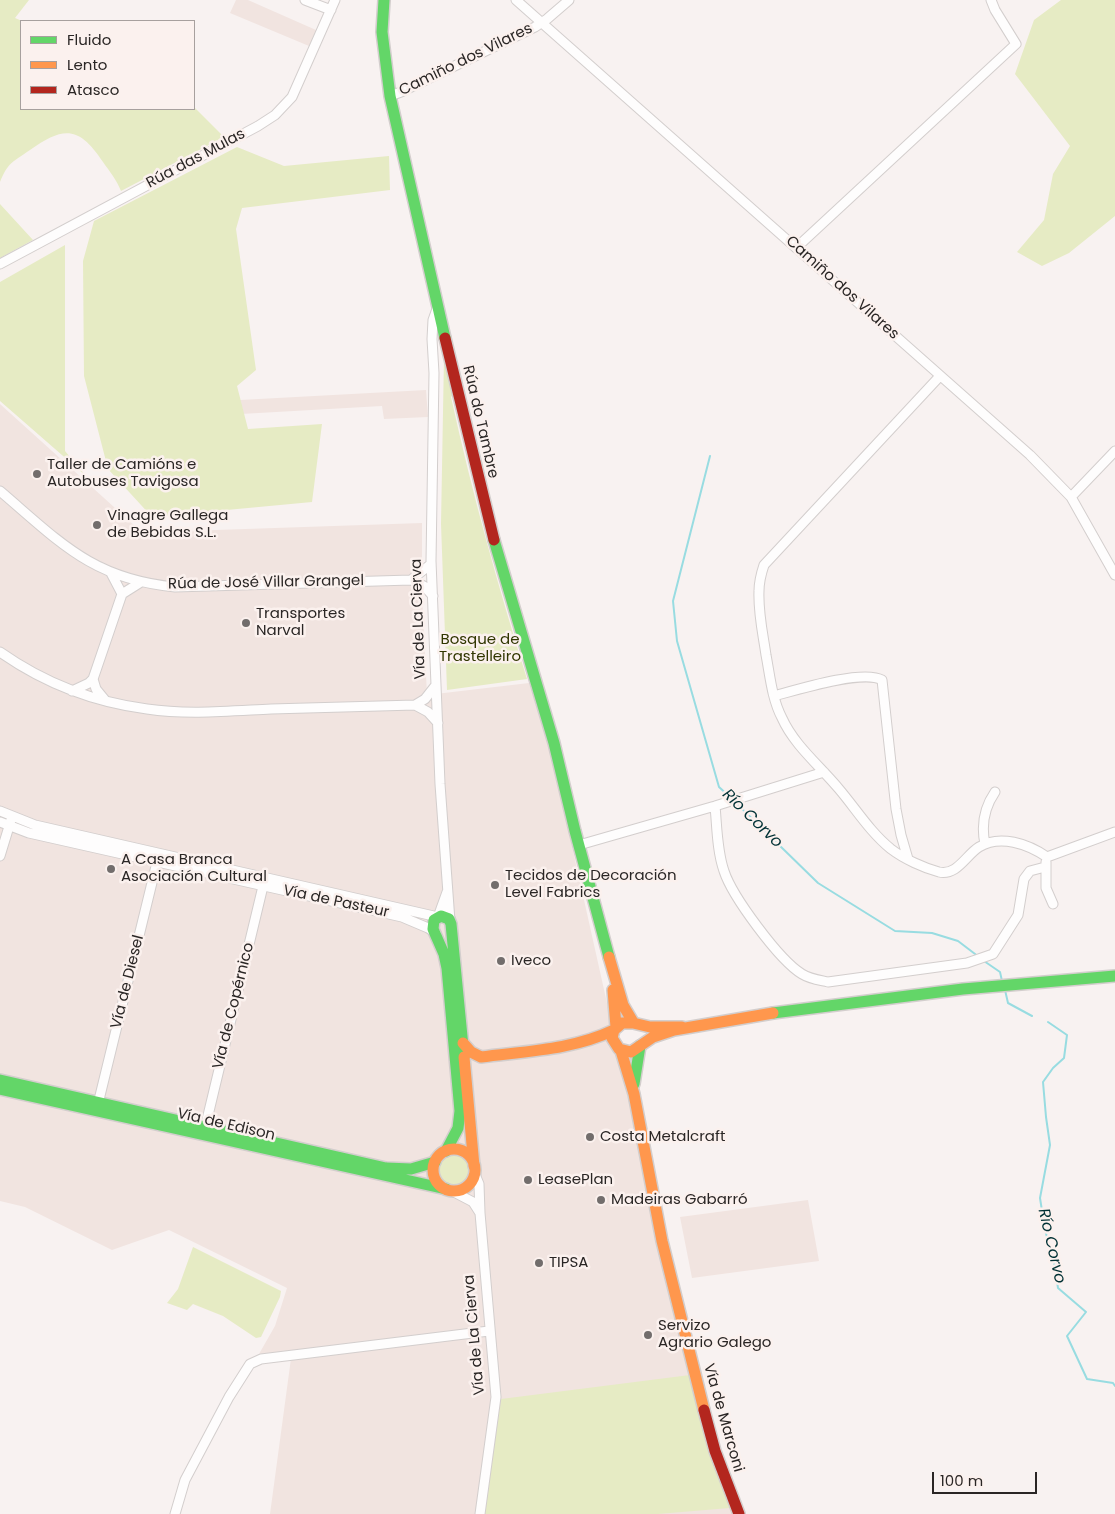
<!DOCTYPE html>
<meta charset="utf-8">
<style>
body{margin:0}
#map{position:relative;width:1115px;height:1514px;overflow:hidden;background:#f8f2f1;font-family:Poppins,sans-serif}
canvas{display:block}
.legend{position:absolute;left:20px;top:20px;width:175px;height:90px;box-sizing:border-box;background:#fbf1ee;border:1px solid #a7a09e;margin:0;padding:6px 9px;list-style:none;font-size:15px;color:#2a2625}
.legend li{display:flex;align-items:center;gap:10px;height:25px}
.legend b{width:25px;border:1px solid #a7a09e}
.scale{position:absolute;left:932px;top:1472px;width:105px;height:22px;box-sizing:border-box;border:2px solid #2a2625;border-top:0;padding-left:6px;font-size:15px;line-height:18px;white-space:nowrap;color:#2a2625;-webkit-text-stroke:4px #fbf1ee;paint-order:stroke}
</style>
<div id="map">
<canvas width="1115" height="1514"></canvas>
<ul class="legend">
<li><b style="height:6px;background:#63d668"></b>Fluido</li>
<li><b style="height:6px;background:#ff974d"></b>Lento</li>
<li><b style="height:6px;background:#b3261e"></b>Atasco</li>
</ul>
<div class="scale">100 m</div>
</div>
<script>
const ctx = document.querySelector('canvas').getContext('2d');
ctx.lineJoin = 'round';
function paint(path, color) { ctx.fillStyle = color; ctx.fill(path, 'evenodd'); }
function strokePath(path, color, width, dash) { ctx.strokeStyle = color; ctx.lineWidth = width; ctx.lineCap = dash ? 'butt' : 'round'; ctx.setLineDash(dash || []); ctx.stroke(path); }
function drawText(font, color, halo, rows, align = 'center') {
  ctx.font = font + ' Poppins,sans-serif'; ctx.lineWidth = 5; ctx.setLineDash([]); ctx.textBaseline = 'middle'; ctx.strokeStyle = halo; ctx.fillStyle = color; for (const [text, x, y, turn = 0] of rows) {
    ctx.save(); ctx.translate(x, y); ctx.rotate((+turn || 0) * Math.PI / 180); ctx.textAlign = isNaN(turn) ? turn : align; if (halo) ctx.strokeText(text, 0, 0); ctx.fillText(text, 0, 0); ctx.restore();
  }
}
const built = new Path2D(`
 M236,0H248L316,30L309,46L230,13Z
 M426,390L428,417L384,419L382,406L241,414L240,400Z
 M0,404L135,526L157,532L422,523V594L427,695L529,683L551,752L690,1375L705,1436L733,1514H270L292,1351L259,1354L275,1326L287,1288L169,1230L112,1250L25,1207L0,1201Z
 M808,1200L819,1261L692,1278L680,1217Z`);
const green = new Path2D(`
 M0,0H29L15,18L22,21L21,109H194V107L224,137L121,191C116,179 110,172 103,162C79,126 64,126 30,150C13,162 8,162 0,182Z
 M1061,0H1115V216L1069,253L1042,266L1017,252L1044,220L1053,174L1070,146L1015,74L1034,20Z
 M237,147L284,166L389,156L390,190L242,208L236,229L256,370L237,386L248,429L322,424L312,502L152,517L108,469L84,376L83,261L94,221Z
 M0,204L33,240L0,258Z
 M65,245V451L86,476L0,401V282Z
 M444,356L453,395L451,397C472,493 498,586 527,679L447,690L441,524Z
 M439 1170a15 15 0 1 1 30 0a15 15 0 1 1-30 0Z
 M193,1247L281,1291L280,1297L261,1337L256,1338L223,1316L193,1304L187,1310L167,1303L178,1289Z
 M690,1375L705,1436L730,1508L658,1514H484L501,1399Z`);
const stream = new Path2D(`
 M710,456L673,601L677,641L719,787L731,798
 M736,803L818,883L895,931L932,933L958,941L979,957
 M984,961L1000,972L1002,981
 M1005,990L1008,1003L1032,1016
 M1048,1022L1067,1035L1064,1058L1053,1068L1043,1082L1046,1117L1050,1145L1040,1198L1045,1230L1054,1262L1058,1288L1086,1312L1067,1336L1087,1379L1113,1383L1115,1386`);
const street = new Path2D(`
 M305,0L331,10
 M516,0L1030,455L1071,497L1115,575
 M390,96L401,92L535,27L547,19L569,0
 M796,248L1016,44L995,10L991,0
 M0,264L258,126L275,115L292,97L335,0
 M438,306L433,320L432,339L434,373L431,561L440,784L450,921
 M940,376L764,565C761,574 759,582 759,591C758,613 763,634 766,655C770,676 772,699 782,718C794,745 820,766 839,789C856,809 870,832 891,849C904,859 924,868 939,872C957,876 966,855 979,847C1000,834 1028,844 1047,857
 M0,491C60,542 92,579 175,587L411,580L424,586L433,596
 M1071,497L1115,451
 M111,573L122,594
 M411,580L431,564
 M0,652C44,683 93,702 147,709C187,715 230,711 271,709C319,708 367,706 415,705L428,712L438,723
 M72,691L89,683L93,679
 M774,696C796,690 863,669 882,680L896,809L901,835L908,859
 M105,700L96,689L93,679L122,594L141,582
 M415,705L425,699L436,685
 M715,806C717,827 717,851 724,871C732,896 779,960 802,974C810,979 819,980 828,982L967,963L993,954L1018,915L1024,879L1030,871L1045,867
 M0,811L35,825L438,917L447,892
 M0,822L29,833L402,917L428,928L436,933
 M985,844C981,825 984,808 995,792
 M579,845L715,806L824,772
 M0,856L11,820
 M1047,857L1115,832
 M1046,862V888L1053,904
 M97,1108L158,858
 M204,1132L264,882
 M474,1172L479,1184L480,1213L496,1397L480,1514
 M452,1191L473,1202L480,1213
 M175,1514L185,1480L229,1397L250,1364L261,1359L489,1331`);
const fast = new Path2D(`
 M384,0L382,32L390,96L445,338
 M494,540L554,743L575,831L609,957
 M773,1013L963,989L1115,976
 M0,1080L386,1168L411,1169L435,1162
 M634,1084L640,1046
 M0,1089L446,1189
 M446,1151L458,1128L460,1111L447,968L444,954L433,929L434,920L441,916L449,919L451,924L464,1057`);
const slow = new Path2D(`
 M609,957L623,1005L633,1022
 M613,990L616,1027
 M682,1027H650L633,1023H622L614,1030L612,1038L619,1049L631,1052L653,1037L674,1030L773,1013
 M463,1043L471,1052L481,1057C526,1051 572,1050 614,1030
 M621,1051L634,1094L662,1241L704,1410
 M464,1057L474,1166
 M433 1170a21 21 0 1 1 42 0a21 21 0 1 1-42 0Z`);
const jam = new Path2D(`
 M445,338L494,540
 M704,1410L715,1451L739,1514`);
const markers = [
 [37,474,5,"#726d6c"],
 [97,525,5,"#726d6c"],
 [246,623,5,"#726d6c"],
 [111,869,5,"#726d6c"],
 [495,885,5,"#726d6c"],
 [501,961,5,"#726d6c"],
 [590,1137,5,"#726d6c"],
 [528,1180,5,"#726d6c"],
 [601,1200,5,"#726d6c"],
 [539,1263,5,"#726d6c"],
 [648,1335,5,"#726d6c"]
];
const streetNames = [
 ["Camiño dos Vilares",466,60,-26],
 ["Rúa das Mulas",196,159,-28],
 ["Camiño dos Vilares",842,288,42],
 ["Rúa do Tambre",480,422,77],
 ["Rúa de José Villar Grangel",266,583,-1],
 ["Vía de La Cierva",419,619,-92],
 ["Vía de Pasteur",336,902,12],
 ["Vía de Diesel",128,982,-76],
 ["Vía de Copérnico",234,1006,-76],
 ["Vía de Edison",226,1125,13],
 ["Vía de La Cierva",475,1335,-95],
 ["Vía de Marconi",723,1418,74]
];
const poiNames = [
 ["Taller de Camións e",47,465],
 ["Autobuses Tavigosa",47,482],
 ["Vinagre Gallega",107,516],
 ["de Bebidas S.L.",107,533],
 ["Transportes",256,614],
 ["Narval",256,631],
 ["A Casa Branca",121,860],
 ["Asociación Cultural",121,877],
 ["Tecidos de Decoración",505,876],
 ["Level Fabrics",505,893],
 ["Iveco",511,961],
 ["Costa Metalcraft",600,1137],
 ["LeasePlan",538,1180],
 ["Madeiras Gabarró",611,1200],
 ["TIPSA",549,1263],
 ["Servizo",658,1326],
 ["Agrario Galego",658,1343]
];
const parkNames = [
 ["Bosque de",480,640],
 ["Trastelleiro",480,657]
];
const waterNames = [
 ["Río Corvo",752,819,44],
 ["Río Corvo",1051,1246,77]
];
paint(built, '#f1e4e0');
paint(green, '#e6ebc4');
strokePath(stream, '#98dce1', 2);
strokePath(street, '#d3cecd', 11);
strokePath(fast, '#d3cecd', 14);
strokePath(slow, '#d3cecd', 14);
strokePath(jam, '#d3cecd', 14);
strokePath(street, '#fefdfd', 9);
strokePath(fast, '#63d668', 11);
strokePath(slow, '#ff974d', 11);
strokePath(jam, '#b3261e', 11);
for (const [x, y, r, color] of markers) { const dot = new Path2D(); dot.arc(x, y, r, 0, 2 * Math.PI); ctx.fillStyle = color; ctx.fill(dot); strokePath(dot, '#fbf1ee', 2); }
drawText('15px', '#2a2625', '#fbf1ee', streetNames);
drawText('15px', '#2a2625', '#fbf1ee', poiNames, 'left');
drawText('15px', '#303600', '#fbf1ee', parkNames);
drawText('italic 16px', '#003135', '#fbf1ee', waterNames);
</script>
